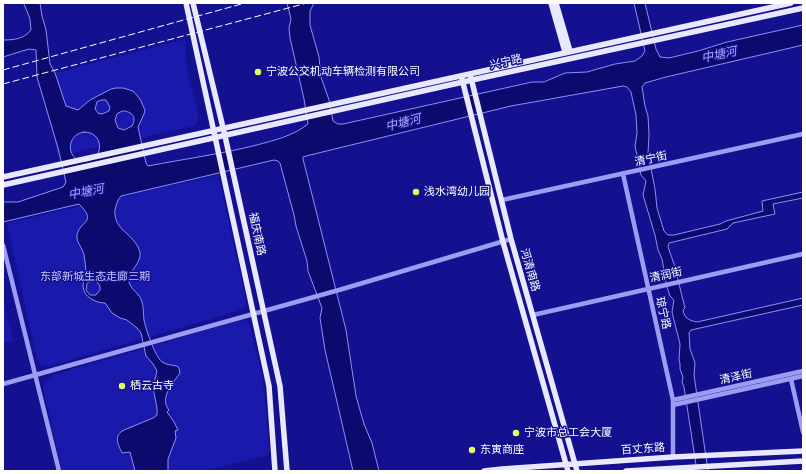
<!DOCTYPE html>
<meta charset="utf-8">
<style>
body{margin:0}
#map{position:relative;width:806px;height:474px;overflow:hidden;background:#131190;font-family:Mulish,sans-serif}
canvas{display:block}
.frame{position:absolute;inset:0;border:4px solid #fff;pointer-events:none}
</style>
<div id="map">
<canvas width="806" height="474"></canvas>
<div class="frame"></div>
</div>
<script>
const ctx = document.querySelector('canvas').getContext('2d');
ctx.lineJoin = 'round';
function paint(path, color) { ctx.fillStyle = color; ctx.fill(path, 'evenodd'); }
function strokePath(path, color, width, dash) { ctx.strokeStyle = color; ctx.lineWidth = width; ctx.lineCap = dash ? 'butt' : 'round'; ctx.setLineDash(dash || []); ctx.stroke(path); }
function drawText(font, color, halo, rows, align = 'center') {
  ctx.font = font + ' Mulish,"Noto Sans SC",sans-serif'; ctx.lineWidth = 3; ctx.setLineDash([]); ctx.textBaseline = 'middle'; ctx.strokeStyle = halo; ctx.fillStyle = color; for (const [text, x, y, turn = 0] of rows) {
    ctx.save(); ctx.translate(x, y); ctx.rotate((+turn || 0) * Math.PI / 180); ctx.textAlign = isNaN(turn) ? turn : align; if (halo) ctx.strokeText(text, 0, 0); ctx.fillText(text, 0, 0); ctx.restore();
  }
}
const green = new Path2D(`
 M185,39L187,71L198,113V121L194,126L58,156L43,97L36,78Z
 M218,175L246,299L245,307L238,311L50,366L41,365L36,357L7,223Z
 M3,300L13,341L3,343Z
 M246,320L250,326L262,375L267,419L269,455L203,471H62L43,388V384L52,375L238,321Z`);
const water = new Path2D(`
 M24,3H40L42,16L46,30L50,64L55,73L66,106L78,110L90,100L111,89L116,88H123L133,91L140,99L145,110L144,114L138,127L146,163L148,166C184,159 221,154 257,145C275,140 293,136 308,124L304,99L290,38L289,28L291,19L287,3H314L310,11V25L319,57L321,77L329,100L333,121L338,124H343L532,82H544L565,73L587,72L615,64L635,61L642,56L645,51L634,3H645L656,49L660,57L669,58L698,51L727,42L803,25V45L666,77L645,83L642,87L645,106L648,116L649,135L648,153L655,189L657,208L664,231L668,235H674L720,224L726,221L763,211L762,201L803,192V198L773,204L775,214L733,223L727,229L669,243L668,247L674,264L685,308L683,310C684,318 690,321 697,322L803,298V305L691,330L689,333L690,349L695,363L694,375L708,471H697L684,387L682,382L683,377L680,369V364L679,360L680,344L672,312L674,300L670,296L667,287L662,259L658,250L655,235L643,195L646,181L641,175L635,146L637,133L636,115L631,92L627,87L623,86L511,106L306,156L303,157V159L346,330L356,396L364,424L372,443L379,471H353L325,350L320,318L322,308L308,271L307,261L296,226L294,215L280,163L278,161L274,160L121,196C118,199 116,205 115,210C113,228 131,233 138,247C145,260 132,267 129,278C127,287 138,292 141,299C144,306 143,313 144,320C146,330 155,356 162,362C167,365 172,365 177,366L179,368L180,373C173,383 159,398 169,410L167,412L174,422L178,430L175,431L176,438L168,459V471H135L130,452L122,453C118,444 113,436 124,430L153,418L157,415V408L153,388L157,371L153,364L146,356L141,333L137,328L127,320L120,318L112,313L105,303C96,303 83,297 83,286C83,282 85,278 86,274C86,268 85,262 84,255C83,248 76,243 77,235C80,220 98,223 79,204L3,222V202H18L63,187L66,182L58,148L37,77L36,50L29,49L3,57V40C14,40 24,39 31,30L30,19ZM102,100H106L110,107L109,111L102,114L98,113L95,109L97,102ZM123,111C132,111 137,118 132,126L124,130L118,128L115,120L117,114ZM84,132C105,132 104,160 86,161C67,163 64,135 84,132ZM90,281H96L100,286V290L96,295H90L86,290L87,284Z`);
const minor = new Path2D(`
 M623,174L673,400V457
 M502,200L803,134
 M3,245L59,471
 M533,315L803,254
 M791,379L803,432
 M3,384L339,290L511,239
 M673,400L803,371
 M673,405L803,376`);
const major = new Path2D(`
 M186,3L269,386L275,471
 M193,3L225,136L280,386L287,471
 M551,3L565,52
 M556,3L570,51
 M471,78L511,239L577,471
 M462,79L503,242L568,471
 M3,177L791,3
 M3,185L472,80L803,8
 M484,471L502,469L673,457L803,451
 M626,471L803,461`);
const rail = new Path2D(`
 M3,70L245,3
 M3,84L307,3`);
const markers = [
 [258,72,4,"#e5ff5e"],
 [416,192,4,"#e5ff5e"],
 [122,386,4,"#e5ff5e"],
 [516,433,4,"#e5ff5e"],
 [472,450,4,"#e5ff5e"]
];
const streetNames = [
 ["兴宁路",506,62,-12],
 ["清宁街",651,159,-12],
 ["福庆南路",257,234,78],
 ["河清南路",530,270,74],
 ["清润街",666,275,-12],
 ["琼宁路",663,313,77],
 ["清泽街",736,377,-12],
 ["百丈东路",643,449,-4]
];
const poiNames = [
 ["宁波公交机动车辆检测有限公司",266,72],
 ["浅水湾幼儿园",424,192],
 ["栖云古寺",130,386],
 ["宁波市总工会大厦",524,433],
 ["东寅商座",480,450]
];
const parkNames = [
 ["东部新城生态走廊三期",95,277]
];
const waterNames = [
 ["中塘河",719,55,-12],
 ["中塘河",403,123,-14],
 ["中塘河",86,192,-11]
];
paint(green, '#1919ab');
paint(water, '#0c0a6c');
strokePath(water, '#8e8ff6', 1);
strokePath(minor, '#9c9cf2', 4.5);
strokePath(major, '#e9e8ff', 5.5);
strokePath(rail, '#fff', 1, [7, 3]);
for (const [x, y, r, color] of markers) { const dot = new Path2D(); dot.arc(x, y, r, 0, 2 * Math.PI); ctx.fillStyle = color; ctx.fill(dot); strokePath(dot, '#131190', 1.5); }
drawText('11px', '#fff', '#131190', streetNames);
drawText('11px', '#fff', '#131190', poiNames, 'left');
drawText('11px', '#c4c4fd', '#131190', parkNames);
drawText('italic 12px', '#a8a9f9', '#131190', waterNames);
</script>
